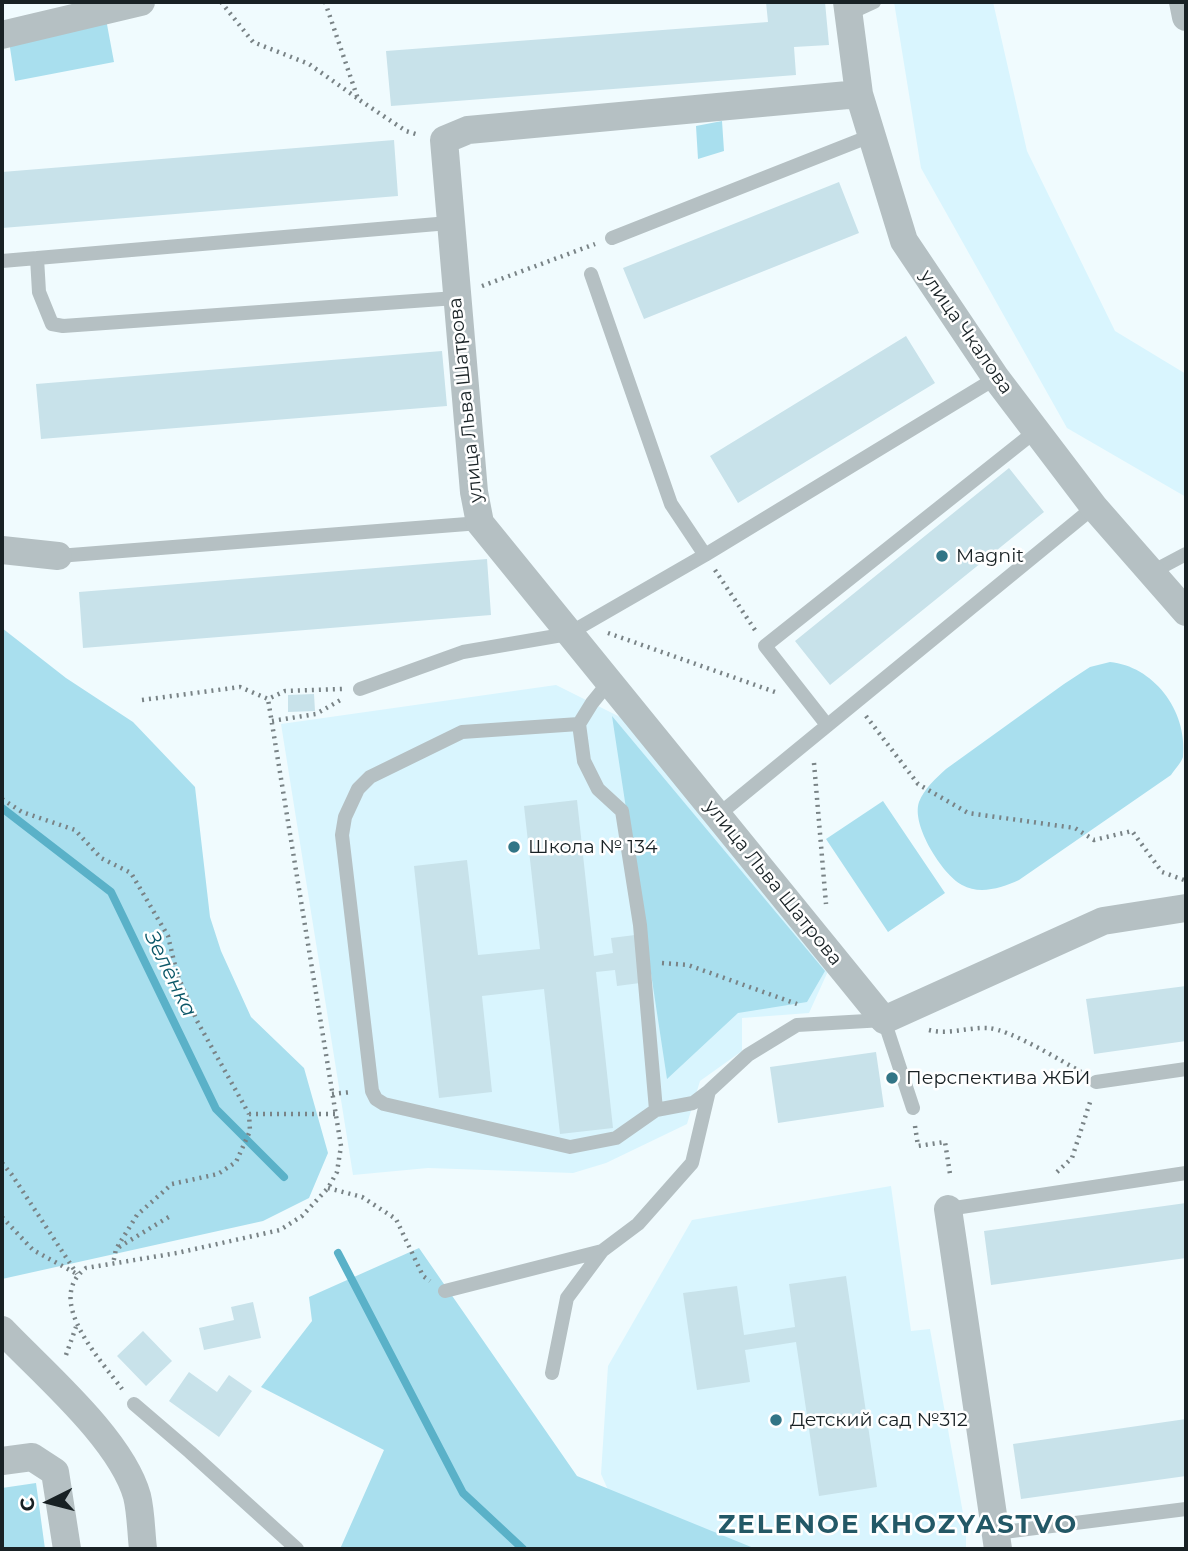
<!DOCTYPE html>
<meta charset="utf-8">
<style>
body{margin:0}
#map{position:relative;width:1188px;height:1551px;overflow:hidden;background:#f0fbfe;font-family:Montserrat,sans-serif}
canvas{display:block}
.frame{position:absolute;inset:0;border:4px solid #182124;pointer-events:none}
.north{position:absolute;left:14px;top:1467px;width:70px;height:70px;-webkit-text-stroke:5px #fff;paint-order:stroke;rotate:264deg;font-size:19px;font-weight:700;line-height:28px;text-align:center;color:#182124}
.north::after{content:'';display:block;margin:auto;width:24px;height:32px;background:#182124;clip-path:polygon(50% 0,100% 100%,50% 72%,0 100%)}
</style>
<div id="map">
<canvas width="1188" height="1551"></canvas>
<div class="frame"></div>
<div class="north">С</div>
</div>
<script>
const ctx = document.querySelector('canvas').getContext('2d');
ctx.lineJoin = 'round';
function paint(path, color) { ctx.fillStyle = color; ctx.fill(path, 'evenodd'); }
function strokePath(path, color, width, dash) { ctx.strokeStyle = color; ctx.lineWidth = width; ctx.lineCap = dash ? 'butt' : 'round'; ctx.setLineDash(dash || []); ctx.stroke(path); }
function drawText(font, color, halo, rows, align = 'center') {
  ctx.font = font + ' Montserrat,sans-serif'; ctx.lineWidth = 5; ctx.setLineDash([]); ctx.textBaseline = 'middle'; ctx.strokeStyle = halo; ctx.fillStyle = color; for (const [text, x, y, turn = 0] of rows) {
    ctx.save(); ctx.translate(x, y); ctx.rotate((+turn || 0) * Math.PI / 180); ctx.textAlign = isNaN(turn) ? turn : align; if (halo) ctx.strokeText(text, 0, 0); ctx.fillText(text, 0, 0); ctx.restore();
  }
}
const built = new Path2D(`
 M894,2H993L1027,151L1115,331L1186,374V497L1067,428L921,168Z
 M556,685L622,718L829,969L809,1013L742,1018V1051L700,1081L687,1124L606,1163L573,1173L428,1168L353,1175L281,724Z
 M891,1186L911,1331L930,1329L966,1530V1549H667L627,1533L601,1474L608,1366L692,1220Z`);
const green = new Path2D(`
 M106,19L114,62L15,81L9,41Z
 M722,121L724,151L698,159L696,126Z
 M2,628L66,678L133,722L195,787L210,917L221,951L251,1017L304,1068L328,1153L309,1198L263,1221L2,1279Z
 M1110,662C1152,666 1188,709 1183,757C1181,763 1175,769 1171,775L1019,880C1001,888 980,895 962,885C942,874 911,825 919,802C924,789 936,778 946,769L1064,684L1090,667Z
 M612,716L825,971L807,1002L738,1013L667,1079Z
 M883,801L945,893L888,932L826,839Z
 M419,1248L577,1476L756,1549H340L384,1450L261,1387L312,1321L309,1297Z
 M36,1483L45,1549H2V1488Z`);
const stream = new Path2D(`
 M2,808L111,892L216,1109L284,1177
 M338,1253L463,1493L523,1549`);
const building = new Path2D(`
 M766,2H825L829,45L794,47L796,75L391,106L386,51L768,22Z
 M394,140L398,196L2,228V172Z
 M839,182L859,233L644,319L623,268Z
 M906,336L935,383L738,503L710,456Z
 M442,351L447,406L41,439L36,384Z
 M1009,468L1044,512L830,685L795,641Z
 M487,559L491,615L83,648L79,592Z
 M314,694L315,711L288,712V695Z
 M577,800L594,956L613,953L611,938L635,935L640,983L617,986L615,970L596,972L613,1128L560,1134L544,989L482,996L492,1092L439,1098L414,866L467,860L478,955L540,949L524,806Z
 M1186,986V1041L1094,1054L1086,999Z
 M876,1052L884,1107L778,1123L770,1067Z
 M1186,1203V1258L991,1285L984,1231Z
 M846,1276L877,1487L819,1496L796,1342L745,1350L750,1382L697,1390L683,1293L737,1286L744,1335L795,1327L789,1284Z
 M253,1302L261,1338L204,1350L199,1328L234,1320L231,1307Z
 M143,1331L172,1361L146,1386L117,1356Z
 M189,1372L217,1392L229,1375L252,1391L219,1437L169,1401Z
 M1186,1419V1476L1021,1499L1013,1444Z`);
const path = new Path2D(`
 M221,2L253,42L309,64L357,98
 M325,2L358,99L406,131L419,135
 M482,286L595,244
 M715,570L755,630
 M608,633L775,692
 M142,700L240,687L268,699L285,691L342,689
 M866,716L918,784L968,813L1075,828L1094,840L1132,831L1162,872L1184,880
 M272,721L316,714L344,698
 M814,763L826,904
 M2,799L22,812L75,830L101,858L131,873L168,936L177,974L197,1021L249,1114L250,1131L236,1162L218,1174L172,1184L137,1215L116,1249L113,1264
 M662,963L688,965L797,1004
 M929,1030C950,1035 968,1027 988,1028C1009,1029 1062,1061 1081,1072
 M332,1094L352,1092
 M249,1114H335
 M915,1126L918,1146L945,1142L950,1174
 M2,1163L12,1175L77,1274
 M1057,1172L1072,1158L1091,1099
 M328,1188L362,1197L396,1219L423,1276L430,1281
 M2,1217L33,1250L77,1274
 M119,1247L172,1215
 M66,1355L76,1327
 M122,1389C101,1360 43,1300 86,1268L177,1253L280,1230L302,1216L328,1188L337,1172L341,1146L268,699`);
const lane = new Path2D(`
 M848,14L874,2
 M612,238L873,135
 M37,258L39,292L52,324L63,326L456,298
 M2,261L449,223
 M591,274L671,504L705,555
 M58,556L480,523
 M1152,572L1186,554
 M609,682L592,703L579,724L462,732L370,777L358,789L345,817L342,835L372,1091L376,1099L384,1104L570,1147L616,1138L656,1110L693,1103L709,1091L748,1055L797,1025L884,1020L913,1108
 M360,689L463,652L568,634L705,555L996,378
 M579,724L584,761L598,789L622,811L640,925L656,1110
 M827,725L765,646L1037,430
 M718,815L1094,507
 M1096,1082L1186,1069
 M948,1209L1186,1173
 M445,1291L602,1251L638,1224L692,1163L709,1091
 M552,1373L567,1298L602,1251
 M134,1404L190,1452L297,1549
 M996,1533L1186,1509`);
const street = new Path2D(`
 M847,2L859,94L904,241L996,378L1094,507L1186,612
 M1183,2L1186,17
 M2,35L141,2
 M859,94L468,130L444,140L474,492L480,523L884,1020L1103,921L1186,908
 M2,550L58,556
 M948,1209L998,1549
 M2,1330C43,1373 121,1439 137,1496C141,1512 141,1532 143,1549
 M2,1461L32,1457L55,1472L67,1549`);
const markers = [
 [942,556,7,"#327586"],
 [514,847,7,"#327586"],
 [892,1078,7,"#327586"],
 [776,1420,7,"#327586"]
];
const streetNames = [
 ["улица Чкалова",966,332,55],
 ["улица Льва Шатрова",466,400,-96],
 ["улица Льва Шатрова",773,883,51]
];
const poiNames = [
 ["Magnit",956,556],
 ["Школа № 134",528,847],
 ["Перспектива ЖБИ",906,1078],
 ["Детский сад №312",790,1420]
];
const waterNames = [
 ["Зелёнка",170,974,64]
];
const districtNames = [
 ["ZELENOE KHOZYASTVO",898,1525]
];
paint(built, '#d9f5fe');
paint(green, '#a9dfee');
strokePath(stream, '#5ab1c8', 8);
paint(building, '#c8e2ea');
strokePath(path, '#798386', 4.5, [2, 5]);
strokePath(lane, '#b5c0c3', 14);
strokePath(street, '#b5c0c3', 28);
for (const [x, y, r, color] of markers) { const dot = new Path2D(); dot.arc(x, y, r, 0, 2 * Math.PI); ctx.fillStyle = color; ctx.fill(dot); strokePath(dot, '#fff', 2.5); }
drawText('19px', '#182124', '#fff', streetNames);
drawText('19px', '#182124', '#fff', poiNames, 'left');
drawText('italic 21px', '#0b5768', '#fff', waterNames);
ctx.letterSpacing = '2px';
drawText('bold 26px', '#235866', '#fff', districtNames);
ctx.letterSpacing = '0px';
</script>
